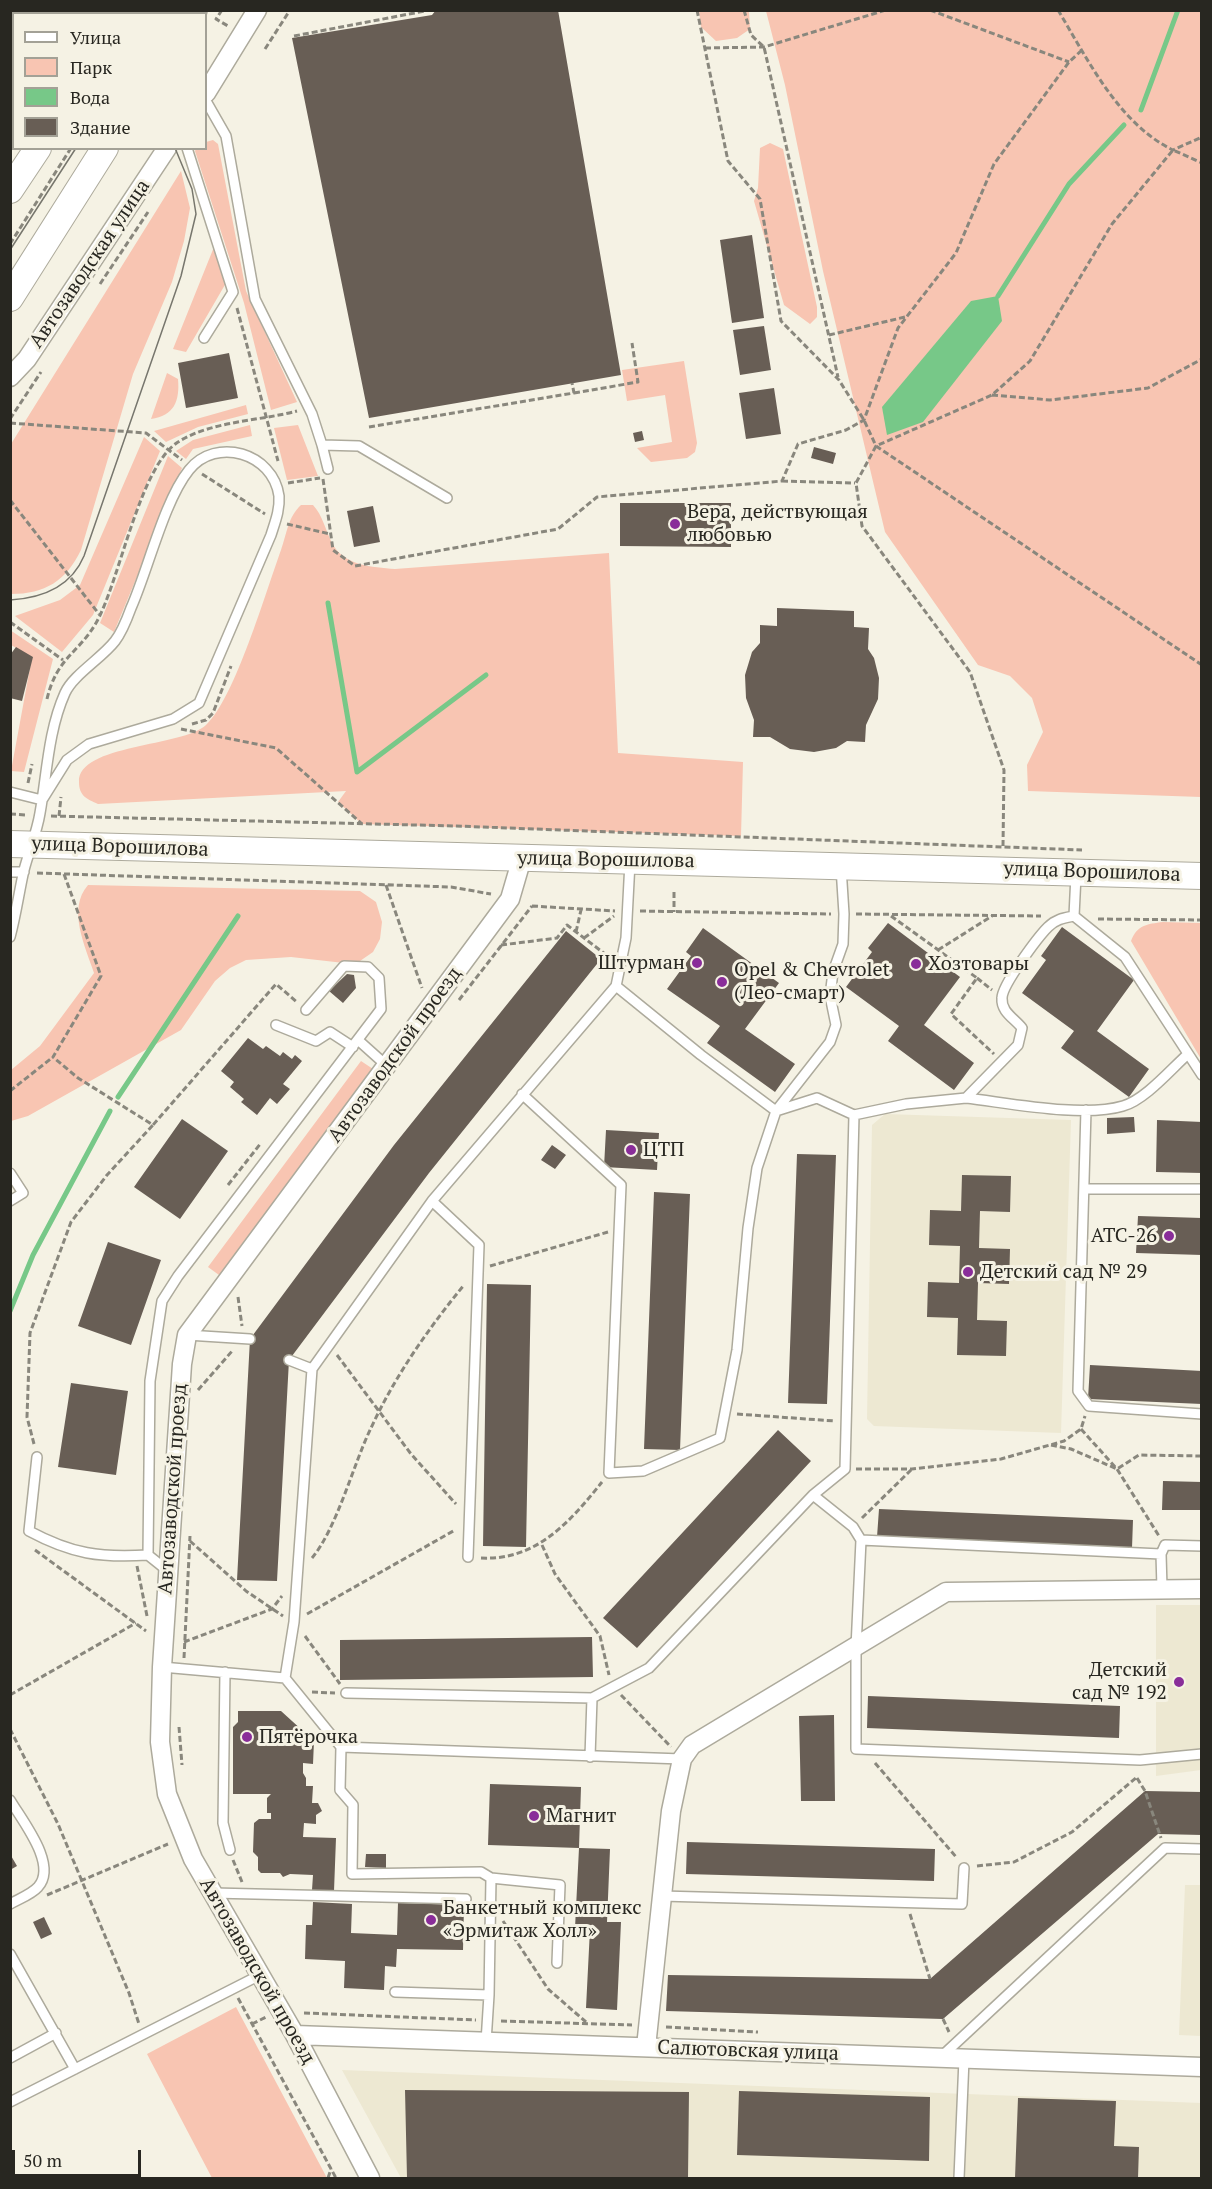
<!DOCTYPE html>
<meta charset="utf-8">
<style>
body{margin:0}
#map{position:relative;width:1212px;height:2189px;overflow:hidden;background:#f5f2e4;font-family:"PT Serif",serif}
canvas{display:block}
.frame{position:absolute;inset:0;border:12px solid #282721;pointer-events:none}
.legend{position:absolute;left:12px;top:12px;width:195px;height:138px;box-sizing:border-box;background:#f5f2e4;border:2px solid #a3a196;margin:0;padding:8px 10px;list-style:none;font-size:18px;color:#282721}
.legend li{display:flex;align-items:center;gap:12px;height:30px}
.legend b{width:30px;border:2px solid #a3a196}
.scale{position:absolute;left:12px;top:2150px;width:129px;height:27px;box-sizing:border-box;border:3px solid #282721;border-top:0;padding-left:8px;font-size:18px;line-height:21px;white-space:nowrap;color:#282721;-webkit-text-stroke:4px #f5f2e4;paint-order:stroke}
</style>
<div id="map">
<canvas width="1212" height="2189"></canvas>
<div class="frame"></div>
<ul class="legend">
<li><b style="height:8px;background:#fff"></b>Улица</li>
<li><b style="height:16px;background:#f8c5b2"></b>Парк</li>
<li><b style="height:16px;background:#77c888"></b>Вода</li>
<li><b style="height:16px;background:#685e55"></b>Здание</li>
</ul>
<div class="scale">50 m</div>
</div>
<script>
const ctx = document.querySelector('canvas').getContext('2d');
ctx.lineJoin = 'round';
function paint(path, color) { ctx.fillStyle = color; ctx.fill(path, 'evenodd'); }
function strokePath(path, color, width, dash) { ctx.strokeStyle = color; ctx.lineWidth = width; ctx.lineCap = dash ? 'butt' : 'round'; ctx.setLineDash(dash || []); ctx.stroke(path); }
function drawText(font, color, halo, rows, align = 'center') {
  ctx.font = font + ' "PT Serif",serif'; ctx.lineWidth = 6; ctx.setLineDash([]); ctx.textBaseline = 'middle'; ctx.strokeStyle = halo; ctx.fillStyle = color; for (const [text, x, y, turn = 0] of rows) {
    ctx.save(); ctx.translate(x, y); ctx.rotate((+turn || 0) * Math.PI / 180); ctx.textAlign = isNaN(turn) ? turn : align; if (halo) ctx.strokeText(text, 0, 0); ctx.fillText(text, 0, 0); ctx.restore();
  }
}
const built = new Path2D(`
 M885,1114L1071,1120L1061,1433L874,1426L867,1419L872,1125Z
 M1156,1605H1201V1770L1156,1776Z
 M1185,1885H1201V2036L1179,2035Z
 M342,2070L1201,2103V2178H401Z`);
const green = new Path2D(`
 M11,10H75L80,13L14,14V147L11,152Z
 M699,11H749L750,29L737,38L716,41L701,27Z
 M766,11H1201V797L1028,791L1027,765L1043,732L1032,698L1010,676L978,665L885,532L823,271L785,85Z
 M213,140L218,144L246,291L297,402L271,410L244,303L195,151L196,149L206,148V142Z
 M770,143L783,149L817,307V317L810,324L784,305L754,201L758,188L760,148Z
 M181,171L190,208L184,241L172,282L133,374L81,550C66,581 45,594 11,594V444Z
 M214,247L226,283L186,352L173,349Z
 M684,361L697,443L695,452L687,458L651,462L637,448L672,442L665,395L627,401L622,370Z
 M167,373L178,379C180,401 174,416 151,419Z
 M246,405L248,414L198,427L166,442L154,431Z
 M250,425L252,436L193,449L186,459L176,451L193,440Z
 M298,425L318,476L287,480L274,428Z
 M144,437L160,451L93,615L62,652L15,616L60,600L80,585Z
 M168,456L182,468L114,632L100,623Z
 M301,505H313C323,516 325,529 332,543C344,566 372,567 395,569L609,553L618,753L743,762L741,836L362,824L338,802L346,791L98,804C87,799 79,796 79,782C78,744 183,747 206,725C235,698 266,591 281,550C287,533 288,517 301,505Z
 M10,630L53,659L24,772L11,771L32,657L11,645Z
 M88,885L360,891L376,902L382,922L380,939L373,952L360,961L344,963L291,957L246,960L230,968L215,981L181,1030L28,1116L11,1121V1070L40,1046L94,973C85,946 67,909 88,885Z
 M1163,922L1201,923V1059L1131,941C1137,925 1147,924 1163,922Z
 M361,1061L373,1069L219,1275L208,1267Z
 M236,2007L327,2178H212L147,2054Z`);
const water = new Path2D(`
 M998,296L1002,321L923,422L887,435L882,407L971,301Z`);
const stream = new Path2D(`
 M1141,110L1178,10
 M998,296L1069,184L1124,125
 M328,603L357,772L486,675
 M118,1097L238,916
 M10,1311L33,1255L110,1111`);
const building = new Path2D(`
 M436,10H558L621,375L369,418L292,38L432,15Z
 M752,235L764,318L732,323L720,240Z
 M764,326L771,370L740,375L733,330Z
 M229,353L238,398L186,408L178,363Z
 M774,388L781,434L746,439L739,393Z
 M642,431L644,440L635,442L633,433Z
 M814,447L836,453L833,464L811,458Z
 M620,503H731V547L620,546Z
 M373,506L380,542L354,547L347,511Z
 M777,608L854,611V627L869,628L868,649L874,658L879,678L878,699L866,725L865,742L847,741L836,748L814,752L790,749L770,737H753L754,720L746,698L745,675L752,652L760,643V625L777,626Z
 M16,647L33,657L22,701L10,698V655Z
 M888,923L960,977L924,1025L974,1063L954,1090L888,1041L899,1026L846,987L872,952L868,948Z
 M1062,927L1134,980L1097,1031L1149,1069L1129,1097L1061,1048L1074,1031L1022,993L1046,960L1041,956Z
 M703,928L779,983L745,1029L795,1064L775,1092L707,1043L720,1026L667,989L691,956L686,952Z
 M566,931L601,959L429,1173L289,1360L277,1581L237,1580L250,1339L394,1145Z
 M347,974L354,975L356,988L343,1003L329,991Z
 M248,1038L263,1049L266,1046L280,1056L283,1052L292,1059L295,1055L302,1061L283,1084L290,1089L277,1104L270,1098L257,1115L241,1102L244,1099L230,1087L234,1082L221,1071Z
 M1134,1117L1135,1132L1107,1134V1118Z
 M182,1119L228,1151L180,1219L134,1187Z
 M1157,1120L1202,1122V1173L1156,1172Z
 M606,1130L659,1133L657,1170L604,1167Z
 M552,1145L566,1155L555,1169L541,1160Z
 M797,1154L836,1155L827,1404L788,1403Z
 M962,1175L1011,1176L1010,1212L980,1211L979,1248L1010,1249L1009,1284L978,1283L977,1320L1007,1321L1006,1356L957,1355L958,1318L927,1317L928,1282L959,1283L960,1246L929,1245L930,1210L961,1211Z
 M654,1192L690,1194L680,1450L644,1449Z
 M1138,1216L1202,1218V1255L1136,1253Z
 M108,1242L161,1260L131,1345L78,1326Z
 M487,1284L531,1285L526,1547L483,1546Z
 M1090,1365L1202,1371V1404L1088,1399Z
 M71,1383L128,1391L116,1475L58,1467Z
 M778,1430L811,1461L637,1648L603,1618Z
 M1163,1481L1202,1482V1510H1162Z
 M879,1509L1133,1520L1132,1548L877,1537Z
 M592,1637L593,1677L340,1680V1640Z
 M868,1696L1120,1706L1119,1738L867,1728Z
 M238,1711H281L314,1741L313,1764L303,1763V1773L306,1778V1786H313L312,1803H318L322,1811L316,1815V1824L304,1823L303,1837L336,1838L334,1891L312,1890L313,1875L290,1874L283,1877L280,1873H261L258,1870V1857L253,1852L254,1823L259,1819H271V1813H267V1798L271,1794H233V1727L238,1722Z
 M834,1715L835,1801H801L799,1716Z
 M490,1784L581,1787L579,1848L610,1849L607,1922H621L617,2010L586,2008L590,1929L575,1928L579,1848L488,1845Z
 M1145,1791L1202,1792V1835L1158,1834L943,2019L666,2011L668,1975L930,1979Z
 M687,1842L935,1849L934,1881L686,1874Z
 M10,1854L17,1866L10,1870Z
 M366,1854H386V1868L365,1867Z
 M313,1902L352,1904L351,1933L397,1935L398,1903L464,1905L463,1950L397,1949L396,1967L385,1966L384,1990L344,1988L345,1961L305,1959L306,1925H312Z
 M44,1917L52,1934L41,1939L33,1922Z
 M405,2090L689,2092L688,2178H407Z
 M739,2091L930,2097L929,2161L737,2155Z
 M1018,2098L1116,2101L1114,2146L1139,2147L1138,2178H1015Z`);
const path = new Path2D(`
 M222,10L216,19L228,26
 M697,10L728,161L760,199L781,321L839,380L864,420L876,446L1202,665
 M744,10L751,35L764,47L838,377
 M930,10L1069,62
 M1058,10C1088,60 1119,124 1173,150L1202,137
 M294,36L430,10
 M705,48L764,47L886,10
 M265,49L290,10
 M10,244L71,148
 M100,284L148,212
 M237,308L278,461
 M829,335L905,317
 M574,393L638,382L632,343
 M992,395L1050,400L1148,388L1202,359
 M10,419L41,372
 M10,423L146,433L182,460
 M369,427L574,393L572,383
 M202,474L265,514
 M323,479L333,550L355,566L558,529L597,497L782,481L798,444L846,430L864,420L898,328L956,253L994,164L1069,62L1082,50
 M782,481L855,483
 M288,483L320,478
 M10,500L99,614
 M287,524L330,534
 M10,622L63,660
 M47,699C57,657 78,654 96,623C120,581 139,467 178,442C211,421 260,421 297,411
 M192,724L206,720L213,713L231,666
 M181,729L276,748L361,823
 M28,783L32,764
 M10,814L27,815
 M51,816L456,826L1082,850
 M59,816L61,797
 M1003,846L1004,770L970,672L862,526L856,483L876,446L992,395L1030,361L1112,224L1173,150L1202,163
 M37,873L451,887L491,894
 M64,874L101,976L53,1057L78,1078L153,1125L276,984L298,1003
 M386,885L422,988
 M674,892V912
 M532,906L615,911
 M640,911L831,914
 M856,914L1041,916
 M891,916L977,978L951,1014L994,1054
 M1098,919L1202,920
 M576,932L581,910
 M584,938L614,916
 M501,945L557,938L567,925L609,957
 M938,950L992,916
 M977,978L992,990
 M459,1000L532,906
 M10,1091L53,1057
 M228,1185L261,1143
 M490,1266L608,1232
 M238,1297L242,1326
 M337,1355L411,1454L456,1504
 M198,1390L233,1350
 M737,1414L835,1421
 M1081,1429L1117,1469L1159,1536
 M34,1444L27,1417L30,1333L71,1222L107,1175L153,1125
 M1051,1445L1071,1449L1117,1469L1139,1455L1202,1456
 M856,1469H912L1001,1459L1064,1441L1081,1429L1085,1416
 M862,1518L911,1470
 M190,1541L246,1591L283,1616
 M542,1545L555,1574L600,1636L609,1675
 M35,1550L146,1631
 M312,1558C337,1528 353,1465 371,1428C395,1376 428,1329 464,1285
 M481,1558C536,1561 570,1522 602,1482
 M137,1566L147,1616
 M307,1614L455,1530
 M305,1636L340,1684
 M184,1642L272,1609L282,1596
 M184,1658L190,1536
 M312,1692L335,1693
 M10,1695L136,1623
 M621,1695L671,1747
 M179,1727L182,1765
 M10,1729L58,1824L129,1993L139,2024
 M875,1763L957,1858
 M1137,1778L1145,1791L1161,1838
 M233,1860L242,1882
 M977,1866L1014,1862L1072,1832L1137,1777
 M47,1895L168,1844
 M910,1914L930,1979
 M503,1921L548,1989L586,2022
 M238,1998L336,2178
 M304,2013L476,2020
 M943,2019L949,2032
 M501,2021L632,2025
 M252,2024L266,2017
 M666,2027L758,2032
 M328,2178L331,2169`);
const lane = new Path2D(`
 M206,101L226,136L255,299L312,414L322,445L359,446L447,498
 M187,148L233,292L204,338
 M322,445L328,469
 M10,792L42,800
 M10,872H24
 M1074,916L1076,875
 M10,937C16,915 19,892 24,870C29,851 37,832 40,813C47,774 48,731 65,693C73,675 102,658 115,641C122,632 127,619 131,608C148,570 164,501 189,470C216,436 273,453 279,496C280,510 275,522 271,535L199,703L173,719L89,744L67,760L42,800
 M616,986L701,1055L776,1111L830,1042L836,1025L830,996L833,972L843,944L844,914L841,867
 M276,1025L316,1041L330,1032L353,1047
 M358,1040L387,1066
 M522,1094L621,1185L609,1473L643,1471L720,1438L737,1350L748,1228L757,1168L776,1111L817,1098L854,1115L906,1104L966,1098L1018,1045L1022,1028C1014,1018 1001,1012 1002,998C1002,985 1038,937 1048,927C1056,919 1064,918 1074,916L1125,957L1202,1075
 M966,1098C1009,1103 1083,1118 1123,1106C1145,1100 1171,1069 1188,1054
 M1086,1110L1078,1391L1089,1406L1202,1414
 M10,1173L23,1193L10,1201
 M1086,1189H1202
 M432,1201L479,1245L468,1557
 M187,1335L250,1339
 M289,1360L312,1369
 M37,1457L29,1531C72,1554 100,1558 148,1555
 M813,1495L853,1527L861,1540L1161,1554
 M861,1540L856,1648V1749L1140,1760L1202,1754
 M168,1571L148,1555L150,1381L162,1301L178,1276L381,1009L379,978L368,967L344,966L306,1010
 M1162,1588L1161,1554L1165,1545L1202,1546
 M162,1667L285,1678L341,1747L682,1759
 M225,1672L223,1823L230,1850
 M285,1678L294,1622L312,1369L432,1201L616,986L626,938L630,862
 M346,1693L592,1698
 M341,1747L340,1790L353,1805L352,1874L481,1872L491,1878L489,1995
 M590,1757L592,1698L649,1668L813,1495L845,1469L854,1115
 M10,1800C23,1822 58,1865 38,1887C32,1894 19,1899 10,1904
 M491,1878L560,1885L557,1963
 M213,1893L466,1899
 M661,1896L962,1904L964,1868
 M10,1954L75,2069
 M395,1992L489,1995L486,2042
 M942,2056L1165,1848L1202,1849
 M10,2058L56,2033
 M10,2102L260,1975
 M959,2178L964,2059`);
const street = new Path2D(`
 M206,93L257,10
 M10,377L27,359L167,148
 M295,2035L1202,2067
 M646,2047L671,1811L682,1759L692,1745L946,1592L1202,1589
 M370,2178L295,2035L193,1859L167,1794L160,1742L162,1667L182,1364L187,1335L510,899L522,858`);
const secondary = new Path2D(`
 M127,14L129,10
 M192,14L194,10
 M10,190L38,148
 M10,298L105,148
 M10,844L1202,876`);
const tram = new Path2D(`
 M154,14L156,10
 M165,14L167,10
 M10,250L76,148
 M10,600C43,598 71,587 84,556L181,276L196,214L192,189L175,148`);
const markers = [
 [675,524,6,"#892d99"],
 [697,963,6,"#892d99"],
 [916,964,6,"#892d99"],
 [722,982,6,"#892d99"],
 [631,1150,6,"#892d99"],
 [1169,1236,6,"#892d99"],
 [968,1272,6,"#892d99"],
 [1179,1682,6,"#892d99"],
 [247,1737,6,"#892d99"],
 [534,1816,6,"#892d99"],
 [431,1920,6,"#892d99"]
];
const streetNames = [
 ["Автозаводская улица",90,264,-56],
 ["улица Ворошилова",120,847,2],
 ["улица Ворошилова",606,860,1],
 ["улица Ворошилова",1092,872,2],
 ["Автозаводской проезд",395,1055,-54],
 ["Автозаводской проезд",173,1489,-86],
 ["Автозаводской проезд",257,1971,60],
 ["Салютовская улица",748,2051,2]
];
const poiNames = [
 ["Вера, действующая",687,512],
 ["любовью",687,535],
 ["Штурман",685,963,"right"],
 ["Хозтовары",928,964],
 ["Opel & Chevrolet",734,970],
 ["(Лео-смарт)",734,993],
 ["ЦТП",643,1150],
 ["АТС-26",1157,1236,"right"],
 ["Детский сад № 29",980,1272],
 ["Детский",1167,1670,"right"],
 ["сад № 192",1167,1693,"right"],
 ["Пятёрочка",259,1737],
 ["Магнит",546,1816],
 ["Банкетный комплекс",443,1908],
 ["«Эрмитаж Холл»",443,1931]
];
paint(built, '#ede8d2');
paint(green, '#f8c5b2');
paint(water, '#77c888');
strokePath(stream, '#77c888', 5);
paint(building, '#685e55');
strokePath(lane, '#adaa9c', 12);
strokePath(street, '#adaa9c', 21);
strokePath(secondary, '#adaa9c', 28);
strokePath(path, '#89877d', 3, [6, 3]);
strokePath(lane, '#fff', 9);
strokePath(street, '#fff', 18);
strokePath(secondary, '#fff', 26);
strokePath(tram, '#77766d', 1.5);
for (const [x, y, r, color] of markers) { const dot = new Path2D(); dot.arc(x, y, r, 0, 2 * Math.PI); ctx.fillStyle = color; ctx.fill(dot); strokePath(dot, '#f5f2e4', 2); }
drawText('20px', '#282721', '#f5f2e4', streetNames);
drawText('20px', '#282721', '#f5f2e4', poiNames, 'left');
</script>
